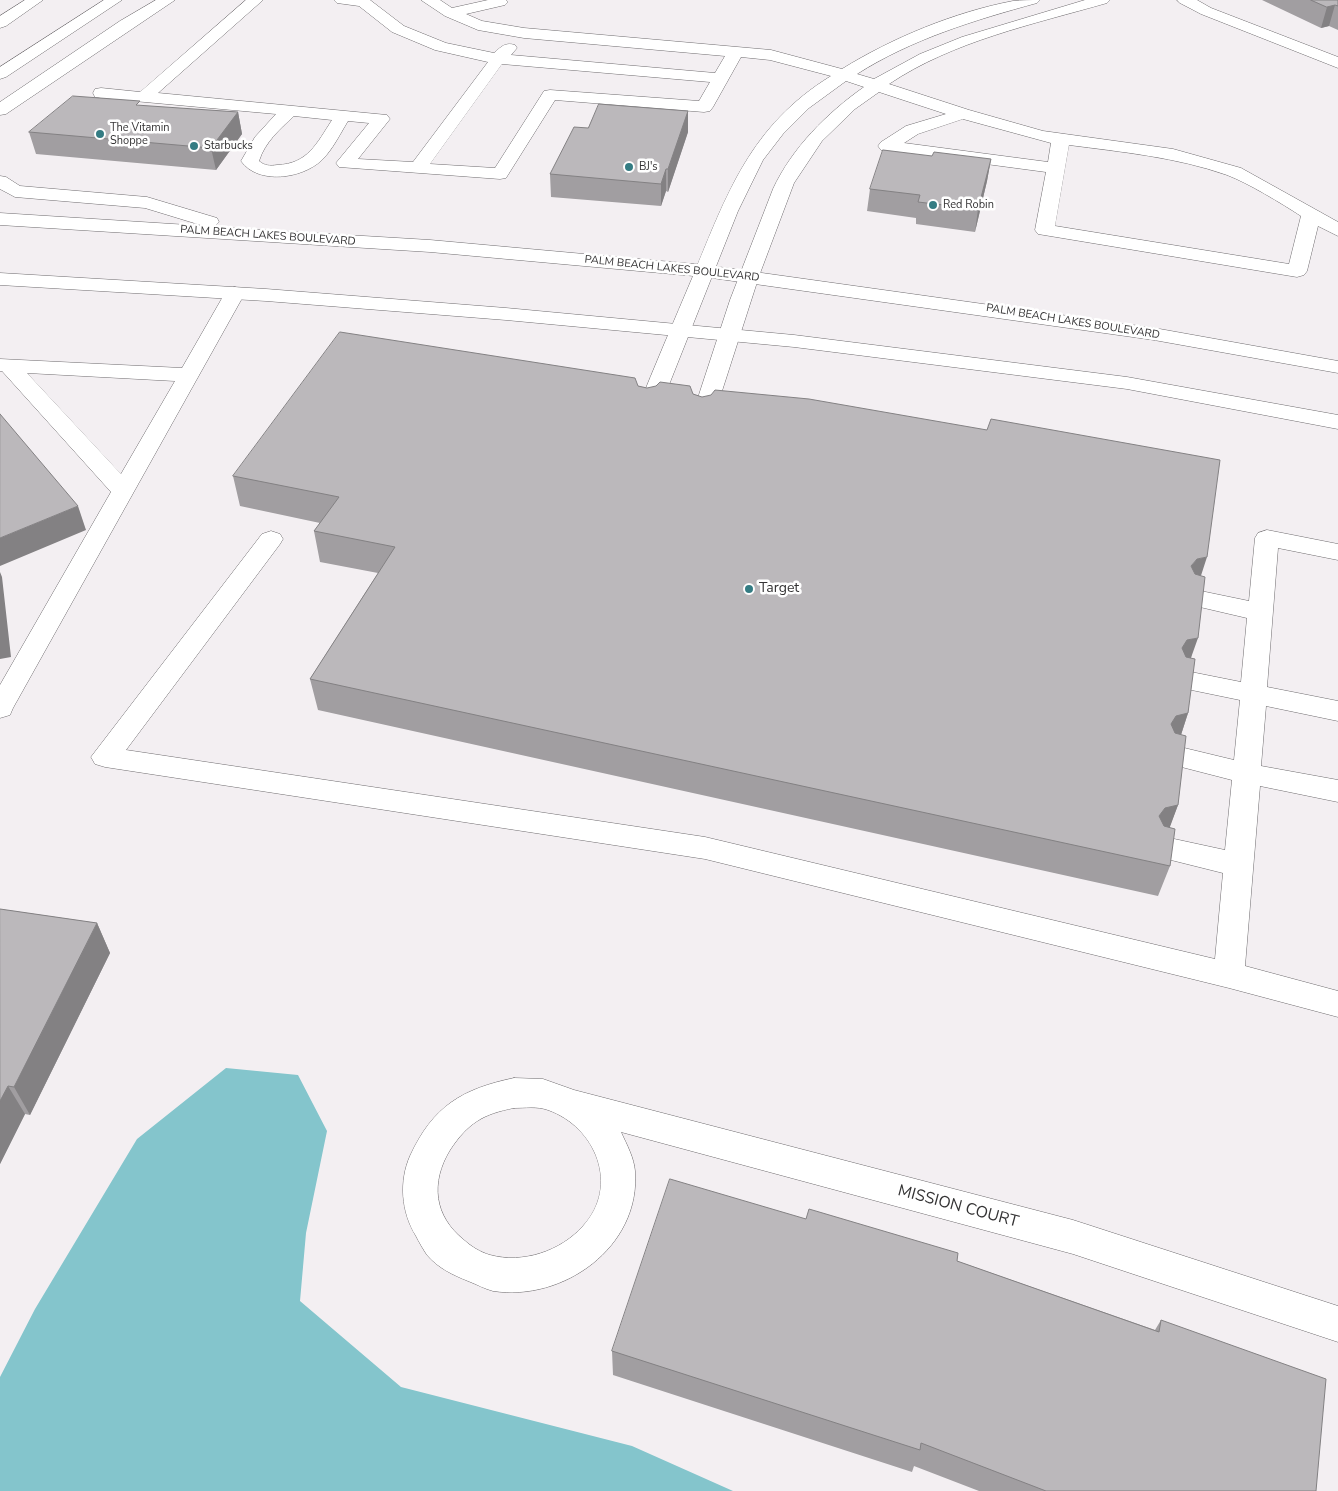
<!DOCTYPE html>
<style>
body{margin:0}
canvas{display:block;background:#f3eff2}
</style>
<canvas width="1338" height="1491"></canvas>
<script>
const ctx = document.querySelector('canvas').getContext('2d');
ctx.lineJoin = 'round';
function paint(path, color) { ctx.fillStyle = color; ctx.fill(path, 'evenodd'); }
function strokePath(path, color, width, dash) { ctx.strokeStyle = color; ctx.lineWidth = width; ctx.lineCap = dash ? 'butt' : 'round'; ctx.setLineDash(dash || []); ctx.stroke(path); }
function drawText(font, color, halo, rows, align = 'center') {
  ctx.font = font + ' "Nunito Sans",sans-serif'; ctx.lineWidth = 5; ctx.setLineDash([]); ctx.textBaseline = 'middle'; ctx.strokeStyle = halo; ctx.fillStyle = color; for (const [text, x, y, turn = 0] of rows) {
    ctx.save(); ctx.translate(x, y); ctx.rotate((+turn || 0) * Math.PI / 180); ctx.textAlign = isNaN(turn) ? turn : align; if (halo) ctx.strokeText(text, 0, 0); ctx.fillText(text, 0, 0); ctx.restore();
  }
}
const water = new Path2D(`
 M226,1068L298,1075L327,1131L306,1233L300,1301L401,1387L632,1446L733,1491H0V1377L35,1309L137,1139Z`);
const minor = new Path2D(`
 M25,0H43L6,26L0,28V16Z
 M104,0H122L6,77L0,79V67Z
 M156,0H175L6,114L0,115V102L120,21Z
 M246,0H263L158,93L387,115L390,119L358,159L413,162L488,62L435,50L392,32L359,6L337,3L334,0H370L404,26L446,43L494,53C501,47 505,42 515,45L517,48L511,55L715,73L725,56L524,38L478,30L445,16L421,0H440L452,8L488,0H506L508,2L505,5L466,14L482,21L524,28L771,50L842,69C892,38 955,12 1013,1C1021,0 1031,0 1040,0L1037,3C975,20 912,39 857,74L874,79L920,54L962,37L1085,0H1110L1107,3C1034,24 953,41 889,84L969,110L1043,131L1173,149L1241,168L1338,222V236L1318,226L1307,271L1304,275L1297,277L1038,234L1035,230L1046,172L881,150L878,146L881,142L906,126L946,114L879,92L855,109L822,141L794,183L759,276L713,419L710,424L702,426L694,424L691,419L730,300L773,189C792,148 827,113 864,87L846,81L809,108L783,134L763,160L738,211L659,410L656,415L648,417L640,415L637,410C655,365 674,321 693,276C727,194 750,126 831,76L770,60L741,57L713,107L710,111L704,112L555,100L506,178L500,179L339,167L336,163L369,123L348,121C340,134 333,149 322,160C302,179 258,185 241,161L255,137L276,114L101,98L95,97L93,93L95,89L101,88L140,92ZM502,64L710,82L699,101L550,90L544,91L495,168L430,164ZM294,116L332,120C317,143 308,164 277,165C270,166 265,166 259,161C265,142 280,129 294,116ZM963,119L1051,143L1048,162L904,143L918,134ZM1069,145C1122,152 1176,157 1227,175C1248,183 1281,203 1301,216L1289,264L1055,226Z
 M1177,0H1197L1211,8L1338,57V68L1201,14L1180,3Z
 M235,287L242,289L245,293L13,708L10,715L0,718V685L111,492L2,371H0V359L182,368L225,293L228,289ZM27,373L175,381L121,474Z
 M1267,530L1338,544V560L1278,548L1267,687L1338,701V721L1266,706L1261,766L1338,780V802L1260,786L1245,966L1338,991V1017L1229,988L705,859L105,767L95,764L91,757L262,534L271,531L280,534L283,539L280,544L126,750L705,837L1215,959L1223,873L1155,856L1150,848L1155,840L1165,837L1225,850L1232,780L1166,763L1162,756L1166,749L1176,746L1234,760L1240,700L1177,687L1173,680L1177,673L1186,671L1241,682L1247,618L1187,604L1183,598L1187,592L1196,590L1249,601L1255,538L1258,533Z
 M514,1078L543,1079L574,1090L1073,1220L1338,1306V1342L1073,1254L621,1132C627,1145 634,1158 635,1171C641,1247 563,1302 493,1291C485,1289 476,1284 468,1281C453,1275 438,1268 427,1255C423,1249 419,1242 416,1236C401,1212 399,1181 410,1156C433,1106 462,1089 514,1078ZM514,1108C525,1108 537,1106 548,1110C596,1127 620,1186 583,1226C561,1251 523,1264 490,1255C480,1252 472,1247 464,1240C434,1216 430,1183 450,1150C468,1123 483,1114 514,1108Z`);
const major = new Path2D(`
 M0,176L6,177L20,186L147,197L217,218L219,222L214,227L430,240L705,265L1154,328L1338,361V373L1154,340L705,277L430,252L0,225V213L204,226L145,208L15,197L0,189Z
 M0,273L266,289L506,308L794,335L1127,377L1338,415V429L1127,389L794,347L506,320L266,301L0,285Z`);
const wall = new Path2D(`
 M1262,0H1338V30L1329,26L1321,28Z
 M141,106L238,112L242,134L216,170L36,154L29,132Z
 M688,111V132L668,192L666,191L661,206L551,197L550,174L588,128Z
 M932,156L991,159L987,181L975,232L916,224V218L867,211L870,189Z
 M638,386L647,388L693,394L1201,576L1191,658L1188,713L1181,735L1178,805L1169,828L1170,866L1158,896L318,710L310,679L378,573L320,562L314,531L320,523L240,506L233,476Z
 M0,909L97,923L110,953L30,1115L25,1114L0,1164Z
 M806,1219L957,1261L1155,1330L1161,1320L1316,1491H979L914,1466L912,1472L613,1375L612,1351Z`);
const shadedWall = new Path2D(`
 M1335,5L1329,26L1321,28L1327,7Z
 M688,111V132L668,192V169Z
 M238,112L242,134L216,170L211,148Z
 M991,159L987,181L975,232L978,209Z
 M666,169V191L661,206V184Z
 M78,506L86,530L0,566V538Z
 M1207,557L1197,588L1191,566L1197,559Z
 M0,572L2,577L11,657L0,659Z
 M1198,638L1187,669L1182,648L1187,640Z
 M1188,713L1178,744L1171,724L1176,716Z
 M1178,805L1167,835L1159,816L1165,808Z
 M97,923L110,953L30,1115L14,1087Z
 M8,1086L25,1114L0,1164V1101Z`);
const building = new Path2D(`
 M1311,0H1338V6L1335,5L1327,7Z
 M73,96L140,101L136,105L238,112L211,148L29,132Z
 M599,104L688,111L668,169H666L661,184L550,174L574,127L588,128Z
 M883,150L932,156L934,152L991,159L978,209L918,202L920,195L870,189Z
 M340,332L635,378L638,386L647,388L656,386L660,382L690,386L693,394L702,397L711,395L715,390L809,399L987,430L991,419L1220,460L1207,557L1197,559L1191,566L1195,574L1205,577L1198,638L1187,640L1182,648L1186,657L1195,659L1188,713L1176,716L1171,724L1175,733L1186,736L1178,805L1165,808L1159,816L1164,826L1175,829L1170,866L310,679L395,547L314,531L339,497L233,476Z
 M0,414L78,506L0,538Z
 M0,909L97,923L14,1087L8,1086L0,1101Z
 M670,1179L806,1219L809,1209L958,1253L957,1261L1159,1332L1161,1320L1326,1379L1316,1491H1046L921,1443L920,1450L612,1351Z`);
const markers = [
 [100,134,5,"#347c83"],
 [194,146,5,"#347c83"],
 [629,167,5,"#347c83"],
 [933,205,5,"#347c83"],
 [749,589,5,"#347c83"]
];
const farPoinames = [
 ["The Vitamin",110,128],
 ["Shoppe",110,141],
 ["Starbucks",204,146],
 ["BJ's",639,167],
 ["Red Robin",943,205]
];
const farStreetnames = [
 ["PALM BEACH LAKES BOULEVARD",268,236,4],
 ["PALM BEACH LAKES BOULEVARD",672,269,6],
 ["PALM BEACH LAKES BOULEVARD",1073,322,9]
];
const poiNames = [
 ["Target",759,589]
];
const nearStreetnames = [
 ["MISSION COURT",958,1207,15]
];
paint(water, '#84c5cc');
strokePath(minor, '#6f6c6f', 1);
strokePath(major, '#6f6c6f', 1);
paint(minor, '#fff');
paint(major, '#fff');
paint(wall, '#a19ea1');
paint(shadedWall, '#838183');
paint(building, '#bbb8bb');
strokePath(building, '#838183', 1);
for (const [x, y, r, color] of markers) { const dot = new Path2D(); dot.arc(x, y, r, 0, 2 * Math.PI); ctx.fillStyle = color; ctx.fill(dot); strokePath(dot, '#fff', 2); }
drawText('11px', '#343334', '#fff', farPoinames, 'left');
drawText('11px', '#343334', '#fff', farStreetnames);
drawText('14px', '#343334', '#fff', poiNames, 'left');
drawText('16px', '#343334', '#fff', nearStreetnames);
</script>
